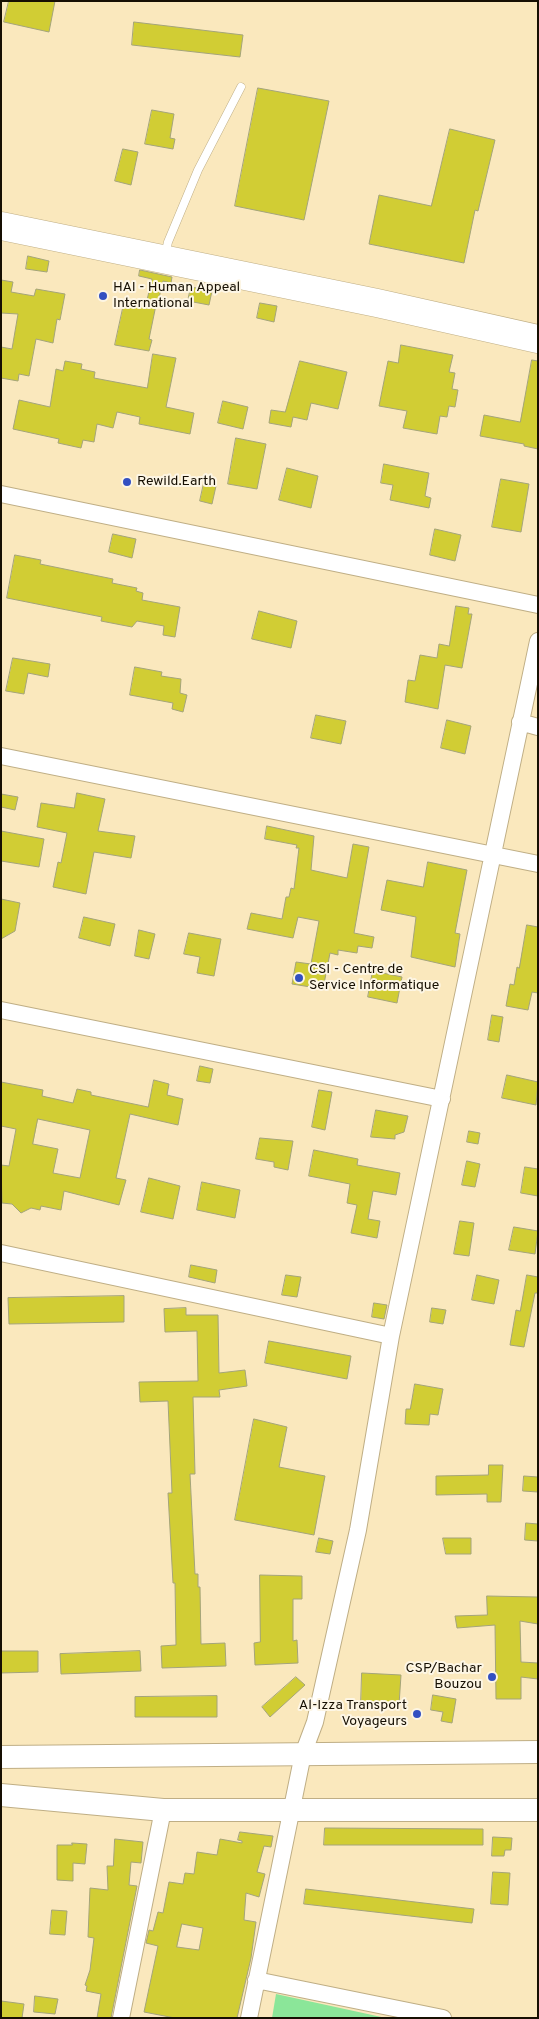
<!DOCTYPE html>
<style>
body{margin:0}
#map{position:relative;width:539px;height:2019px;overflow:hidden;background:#fae8bd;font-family:Overpass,sans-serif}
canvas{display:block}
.frame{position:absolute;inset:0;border:2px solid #160f02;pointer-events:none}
</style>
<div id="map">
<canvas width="539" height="2019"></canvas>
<div class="frame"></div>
</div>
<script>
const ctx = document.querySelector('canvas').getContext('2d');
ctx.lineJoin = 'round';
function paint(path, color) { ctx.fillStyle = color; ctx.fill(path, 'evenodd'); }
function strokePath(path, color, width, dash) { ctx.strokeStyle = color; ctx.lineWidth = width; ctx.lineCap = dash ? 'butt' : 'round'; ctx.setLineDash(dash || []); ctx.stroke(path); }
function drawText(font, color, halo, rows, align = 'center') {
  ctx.font = font + ' Overpass,sans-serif'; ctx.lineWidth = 4; ctx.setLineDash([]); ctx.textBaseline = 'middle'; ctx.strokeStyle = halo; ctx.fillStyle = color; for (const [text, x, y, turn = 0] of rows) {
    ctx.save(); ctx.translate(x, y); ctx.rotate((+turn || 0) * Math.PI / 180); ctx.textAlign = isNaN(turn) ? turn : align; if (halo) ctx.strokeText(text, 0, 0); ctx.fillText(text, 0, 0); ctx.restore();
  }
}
const green = new Path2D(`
 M276,1994L386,2018H272Z`);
const building = new Path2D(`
 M9,1H55L49,32L4,22Z
 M134,22L243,35L240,57L132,45Z
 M258,88L329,101L304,220L235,206Z
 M152,110L174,114L170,138L175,139L173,149L145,144Z
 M450,129L495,140L478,211L475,210L464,263L369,244L379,195L431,206Z
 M123,149L138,152L131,185L115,181Z
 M28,256L49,261L47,272L26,269Z
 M140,270L172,277L171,283L163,281L158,302L147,300L152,279L139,276Z
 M1,280L13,282L11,292L34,296L36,289L65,294L60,320L57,319L53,343L36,339L29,376L19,374L18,381L1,378V347L12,349L18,314L1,313Z
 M191,287L212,291L209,305L188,301Z
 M125,299L156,305L149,339L152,340L149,351L115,345Z
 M260,303L277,306L274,322L257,318Z
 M401,345L453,355L449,372L455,373L452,389L458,390L455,407L449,406L447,417L440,416L437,434L403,428L407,411L379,406L388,361L398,363Z
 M153,354L176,358L166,407L194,413L190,434L139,424L140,417L117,412L113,428L97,424L94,442L83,440L81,448L58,443L59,439L13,429L19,400L50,407L56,369L63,371L65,361L82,364L81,369L95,372L94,378L147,388Z
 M532,360L538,361V449L524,446V444L480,436L484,415L520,422Z
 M300,361L347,372L338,409L311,403L307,420L293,417L291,427L269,423L271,410L285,412Z
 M223,401L248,407L243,429L218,423Z
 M236,438L266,444L257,489L228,484Z
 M384,464L429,473L425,496L431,498L429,508L390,500L393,485L381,483Z
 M287,468L318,476L311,508L279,500Z
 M501,479L529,484L521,532L492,527Z
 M204,483L216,486L212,504L200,501Z
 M435,529L461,535L455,561L430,555Z
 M113,534L136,539L132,558L109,552Z
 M15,555L41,560L40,564L113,579L112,583L137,588L136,591L143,593L142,600L180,607L175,637L163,635L164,626L137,621L132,627L101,621L102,617L7,598Z
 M456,606L469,608L468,614H472L462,668L445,665L438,709L405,702L408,680L415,681L420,655L437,658L439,644L449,646Z
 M259,611L297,621L291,648L252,639Z
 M13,658L50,664L48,677L28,673L24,694L6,691Z
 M135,667L162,672L161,676L181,679L180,693L187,695L183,712L172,709L173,703L130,695Z
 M316,715L346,721L341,744L311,738Z
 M447,720L471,726L465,754L441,748Z
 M77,793L105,799L98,831L135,836L131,858L94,852L86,894L53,887L58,862L61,863L67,833L37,827L41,803L74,808Z
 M1,794L18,797L15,810L1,807Z
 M267,826L314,836L311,870L347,878L353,844L369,847L354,933L374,937L372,948L358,946L357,953L338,950V955L330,953L323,989L292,984L296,962L311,964L319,921L298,917L293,938L247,929L251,913L282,919L286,897H289L291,888L294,889L299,848H296L297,845L265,839Z
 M1,831L44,839L39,867L1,861Z
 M428,862L467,870L455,933L460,934L455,967L411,957L416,917L381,910L387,880L423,887Z
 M1,899L20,903L15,931L1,939Z
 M84,917L115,924L110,946L79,938Z
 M527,925L538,927V993L532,992L528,1010L506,1006L510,984L514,985L517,967L519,968Z
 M139,930L155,934L149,959L135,956Z
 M189,933L221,939L214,976L197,973L200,957L184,954Z
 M373,971L402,977L397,1003L368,997Z
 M492,1015L503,1017L499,1042L488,1040Z
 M200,1066L213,1069L210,1083L197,1081Z
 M507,1075L538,1082L536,1105L502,1098Z
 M154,1080L169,1084L167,1095L183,1099L178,1125L130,1114L116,1178L126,1180L119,1205L64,1191L61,1210L41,1206L40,1210L31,1208L21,1213L12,1204L2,1203L1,1165L9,1166L16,1129L1,1126V1082L43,1090L42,1096L73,1103L77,1089L91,1092V1095L148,1107ZM38,1119L90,1130L80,1178L53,1173L58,1149L33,1144Z
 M319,1090L332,1092L325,1130L312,1127Z
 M376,1110L408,1116L404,1132L395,1135V1139L371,1137Z
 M469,1131L480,1133L478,1144L467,1142Z
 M260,1138L293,1141L288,1170L274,1167V1162L256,1159Z
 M314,1150L358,1159L357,1165L400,1173L396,1195L373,1191L368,1219L380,1221L377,1238L351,1233L357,1205L347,1203L350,1184L309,1176Z
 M467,1161L480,1164L475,1187L462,1185Z
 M525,1167L538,1169V1196L521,1193Z
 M149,1178L180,1186L173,1219L141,1212Z
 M202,1182L240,1190L235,1218L197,1210Z
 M460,1221L474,1223L469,1256L454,1254Z
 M514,1227L538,1231L535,1254L509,1250Z
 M191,1265L217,1270L215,1283L189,1277Z
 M286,1275L301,1277L297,1297L282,1295Z
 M477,1275L499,1280L494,1304L472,1300Z
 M527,1275L538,1277V1293H535L524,1347L510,1345L516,1310L520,1311Z
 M124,1296V1322L9,1324L8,1298Z
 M374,1303L387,1305L384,1319L372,1317Z
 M186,1308V1315H218L219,1373L245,1370L247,1386L219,1390L220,1397H193L195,1474H190L195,1574H198V1587H200L201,1644L225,1643L226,1666L162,1668L161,1646L176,1645L175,1583H173L168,1493H172L168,1401L140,1402L139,1382L198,1381L197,1331L165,1332L164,1309Z
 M432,1308L446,1310L443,1324L430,1322Z
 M269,1341L351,1356L347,1379L265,1363Z
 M415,1384L443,1389L438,1415L430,1414L429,1425L405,1424L406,1409H410Z
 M254,1419L287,1427L279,1467L325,1476L314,1535L235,1520Z
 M489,1465H503L501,1502H487V1494L436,1495V1476L488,1475Z
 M524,1476L538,1477V1492L523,1491Z
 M526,1523L538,1524V1541L525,1540Z
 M319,1538L333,1541L330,1554L316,1552Z
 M443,1538H471V1554H446Z
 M260,1575L302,1576V1599H293V1641L297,1640L298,1663L255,1665L254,1643L260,1642Z
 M487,1596L538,1597V1624L520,1621L521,1662L538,1663V1679L521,1677V1699H496L495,1625L457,1628L455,1616L487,1615Z
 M1,1651H38V1672L1,1673Z
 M140,1651L141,1671L61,1674L60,1654Z
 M362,1673L401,1675L399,1705L361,1704Z
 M296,1677L305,1685L270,1717L262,1707Z
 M433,1695L456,1699L452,1723L441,1721L443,1712L431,1710Z
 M217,1696V1717H135V1697Z
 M325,1828L483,1829V1845H324Z
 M240,1832L273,1836L271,1847L264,1846L257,1872L265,1874L259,1897L246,1893L244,1920L256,1922L251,1958L237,2018H175L144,2012L158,1946L146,1943L149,1930L153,1931L158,1912L163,1913L169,1882L183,1884L185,1873L194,1874L197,1852L217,1855L220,1839L242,1843V1841L238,1840ZM182,1924L203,1928L199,1950L177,1947Z
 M493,1837L512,1838L511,1850H505L504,1856H492Z
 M115,1839L143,1842L141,1863L131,1862L129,1885L137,1886L111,2018H97L101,1994L86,1991L87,1986L85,1985L90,1970L94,1938L88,1937L90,1888L108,1890L107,1866H113Z
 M72,1843L87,1844L85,1864L73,1863V1881L57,1880V1845H72Z
 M493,1872L510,1873L508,1905L491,1904Z
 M306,1889L474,1909L472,1923L304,1904Z
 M52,1910L67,1911L65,1935L50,1934Z
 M35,1996L58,1999L55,2014L34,2012Z
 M1,2001L24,2004L22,2018H1Z`);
const lane = new Path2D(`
 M165,255L168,242L198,170L241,87`);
const street = new Path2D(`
 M1,494L538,605
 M520,722L538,727
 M1,756L538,864
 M1,1010L442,1099
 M1,1253L391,1336
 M256,1980L443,2018
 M121,2018L163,1810
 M249,2018L303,1754L315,1722L358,1530L391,1336L538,641`);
const secondary = new Path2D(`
 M1,1757L538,1752
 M1,1795L163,1810H538`);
const highway = new Path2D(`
 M1,226L377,303L538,339`);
const markers = [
 [103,296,5,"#3350c1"],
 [127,482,5,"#3350c1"],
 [299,978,5,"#3350c1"],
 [492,1677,5,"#3350c1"],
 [417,1714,5,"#3350c1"]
];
const poiNames = [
 ["HAI - Human Appeal",113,288],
 ["International",113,304],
 ["Rewild.Earth",137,482],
 ["CSI - Centre de",309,970],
 ["Service Informatique",309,986],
 ["CSP/Bachar",482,1669,"right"],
 ["Bouzou",482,1685,"right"],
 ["Al-Izza Transport",407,1706,"right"],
 ["Voyageurs",407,1722,"right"]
];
paint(green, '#8be699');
paint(building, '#d1cd34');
strokePath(building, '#a4a47a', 1);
strokePath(lane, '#bfae85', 9);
strokePath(street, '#bfae85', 18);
strokePath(secondary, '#bfae85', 24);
strokePath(highway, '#bfae85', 29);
strokePath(lane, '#fff', 8);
strokePath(street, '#fff', 16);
strokePath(secondary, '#fff', 22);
strokePath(highway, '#fff', 28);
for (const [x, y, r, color] of markers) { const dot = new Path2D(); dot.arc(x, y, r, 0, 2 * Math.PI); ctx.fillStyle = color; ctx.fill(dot); strokePath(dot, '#fdf6e5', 2); }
drawText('14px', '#160f02', '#fdf6e5', poiNames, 'left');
</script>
